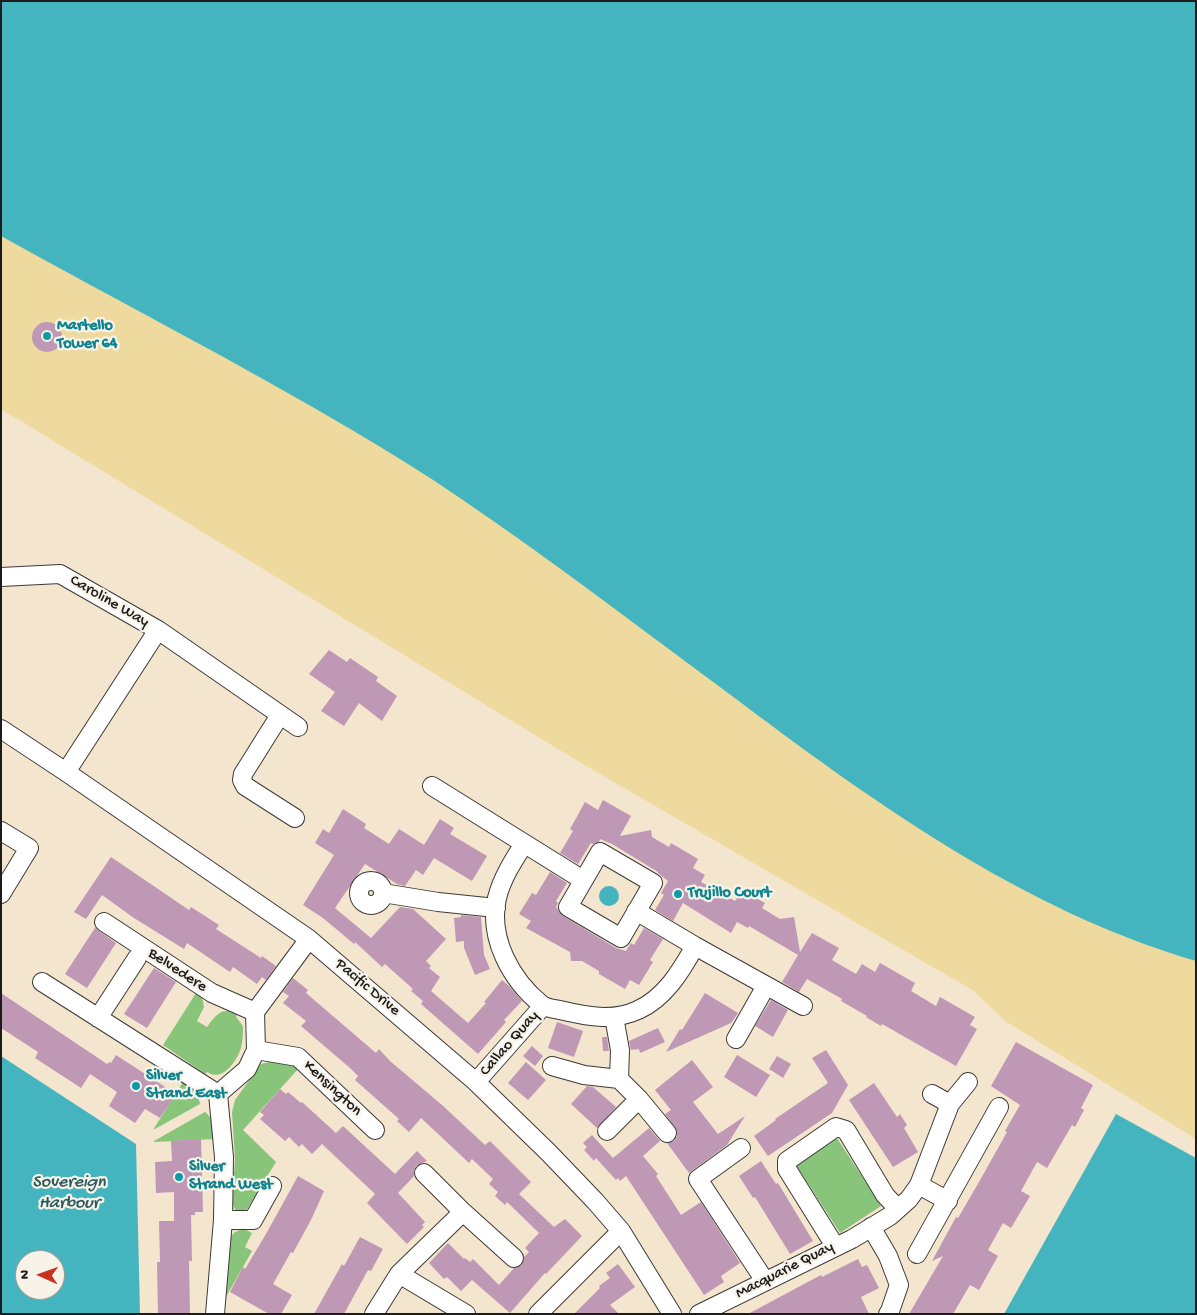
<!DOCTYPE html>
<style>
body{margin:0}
#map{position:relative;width:1197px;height:1315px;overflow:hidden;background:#f4e5ce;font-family:"Gochi Hand",sans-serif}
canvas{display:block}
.frame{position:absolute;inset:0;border:2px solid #1c1c1c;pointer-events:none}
.north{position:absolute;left:15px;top:1250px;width:50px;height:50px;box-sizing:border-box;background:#f7f3e8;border:1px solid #9f9d96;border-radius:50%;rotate:272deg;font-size:14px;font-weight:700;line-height:20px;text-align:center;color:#1c1c1c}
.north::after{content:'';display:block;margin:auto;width:18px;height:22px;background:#c8321e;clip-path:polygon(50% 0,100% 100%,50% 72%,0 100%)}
</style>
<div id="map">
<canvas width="1197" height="1315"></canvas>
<div class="frame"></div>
<div class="north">N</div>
</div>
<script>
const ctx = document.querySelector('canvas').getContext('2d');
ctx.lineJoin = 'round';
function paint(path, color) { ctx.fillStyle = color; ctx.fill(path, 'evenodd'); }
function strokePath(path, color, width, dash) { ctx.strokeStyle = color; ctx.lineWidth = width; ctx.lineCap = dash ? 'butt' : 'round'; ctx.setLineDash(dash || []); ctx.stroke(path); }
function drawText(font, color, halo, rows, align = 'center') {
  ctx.font = font + ' "Gochi Hand",sans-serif'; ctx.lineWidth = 4.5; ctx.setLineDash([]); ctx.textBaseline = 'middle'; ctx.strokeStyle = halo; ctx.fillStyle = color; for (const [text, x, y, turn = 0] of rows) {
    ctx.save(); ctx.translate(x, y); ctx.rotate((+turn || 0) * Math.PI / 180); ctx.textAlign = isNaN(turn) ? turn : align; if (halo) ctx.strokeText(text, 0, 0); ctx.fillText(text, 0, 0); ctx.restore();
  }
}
const green = new Path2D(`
 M196,993L202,997L204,1007L197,1021L207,1027C215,1016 223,1005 237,1015L236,1017L243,1026C243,1034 243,1043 240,1051C235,1063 222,1082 207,1072L205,1074L163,1045Z
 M289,1061L299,1068L243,1130L276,1162L247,1209L242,1213C236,1211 234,1209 232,1203L235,1159L232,1112L235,1100L261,1064L269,1062Z
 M183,1082L198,1095L200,1104L153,1130Z
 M205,1112C214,1118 213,1130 214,1139L154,1142V1141Z
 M837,1138L881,1206L840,1233L796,1165Z
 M240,1230H246L252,1233L245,1247L252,1251L222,1304L229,1238L235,1232Z`);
const sand = new Path2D(`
 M1,1L1196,885V1139L1005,1021L974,991L576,760L1,409Z`);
const water = new Path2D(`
 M1,1H1196V961C1020,909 872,801 728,693C639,627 551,560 460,498C425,474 389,452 352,430C237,362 118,301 1,236Z
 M599 896a10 10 0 1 1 20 0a10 10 0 1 1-20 0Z
 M1,1056L136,1144L140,1314H1ZM25,1260H55V1290H25Z
 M1116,1114L1196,1158V1314H1004Z`);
const building = new Path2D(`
 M32 337a15 15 0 1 1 30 0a15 15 0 1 1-30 0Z
 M329,650L347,662L350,658L378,677L376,681L397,696L382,721L359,703L344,726L321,711L335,692L309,674Z
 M603,800L631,816L620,836L651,830L652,837L669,847L671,843L698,859L693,868L705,875L701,882L735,901L742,890L765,903L762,908L780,919L794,917L800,952L812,933L839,948L832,960L856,974L862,964L875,972L880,963L915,983L911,991L936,1006L940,997L975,1017L970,1025L977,1029L956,1066L882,1024L881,1026L866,1017L867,1016L841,1001L842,999L807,979L799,992L782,982L798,955L749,926L748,928L737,922L731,933L683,903L673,921L655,910L664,895L661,893L668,881L658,873V872L612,844L600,839L599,842L593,844L591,843L578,864L560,853L573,831L570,829L585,802L598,810Z
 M343,809L366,824L364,828L389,844L399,829L424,845L440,819L454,828L450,834L487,856L472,881L434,858L423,875L416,870L405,886L397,884L365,864L335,908L371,938L400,907L413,909L446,939L426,961L431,966L429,968L440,977L431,991L468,1023L486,1003L484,1002L502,980L510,987L522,1001L504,1020L506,1022L478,1054L421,1004L423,1001L411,991L413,989L385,964L382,967L355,942L354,944L323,918L303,905L334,855L315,843L323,829L329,833Z
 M111,857L189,910L191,907L219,925L216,929L261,958L262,956L276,966L266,980L262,977L257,984L233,967L230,972L187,943L184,949L134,918L102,895L86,919L74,912Z
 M550,872L567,883L556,901L558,903L556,907L563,916L616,948L626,951L631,943L634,945L644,928L663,939L650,960L653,962L639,985L630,980L625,989L599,974V971L582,961H571L570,952L526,928L531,921L519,914L532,893L536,895Z
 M461,915L481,917L484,955L490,969L475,975L464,948V941L456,942L454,918L461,917Z
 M95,928L116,943L87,988L65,974Z
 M154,968L176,982L147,1028L124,1014Z
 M293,978L308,990L306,993L376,1053L379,1049L390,1061L442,1105L485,1145L490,1141L531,1182L519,1194L554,1227L565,1219L582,1236L546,1274L545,1273L510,1313L472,1280L461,1291L447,1277L444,1279L429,1263L448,1243L464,1259L465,1258L470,1262L473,1259L499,1285L514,1268L522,1265L524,1257L529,1252L525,1248L539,1233L507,1202L505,1205L495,1196L498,1192L489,1184L493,1179L472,1159L469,1163L421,1118L409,1132L397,1121L399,1119L355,1080L358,1076L350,1068L301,1026L306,1021L283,1003L289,996L283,992Z
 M1,993L107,1064L109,1062L111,1063L116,1055L176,1094L160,1118L145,1109L135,1123L109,1106L117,1092L90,1074L81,1088L35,1058L38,1052L1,1028Z
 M705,993L738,1013L731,1023L666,1052L680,1029L682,1030Z
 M771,1000L788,1010L773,1037L755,1026Z
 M557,1022L583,1031L574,1057L548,1048Z
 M658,1028L665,1042L640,1053L639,1049L631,1050L629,1041Z
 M602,1037H607L609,1051H603Z
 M1016,1042L1093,1085L1081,1108L1084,1110L1075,1127L1072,1125L1047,1168L1037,1162L1021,1191L1030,1196L1011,1228L1003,1223L988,1250L998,1256L979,1290L970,1285L953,1314H909L943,1256L932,1261L956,1217L958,1218L979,1182L1007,1132L1005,1131L1020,1105L991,1086Z
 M532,1046L543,1056L535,1066L523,1056Z
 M826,1050L848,1085L832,1113L768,1156L754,1136L776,1120L775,1119L828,1083L812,1058Z
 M737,1055L770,1075L756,1097L724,1077Z
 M777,1056L791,1064L783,1078L769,1069Z
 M692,1060L713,1087L693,1102L718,1134L745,1116L727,1145L689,1173L667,1143L674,1141L677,1136V1131L665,1114L671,1110L655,1090Z
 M526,1062L546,1080L528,1100L508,1083Z
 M874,1083L897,1117L900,1114L907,1125L904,1128L918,1152L893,1167L849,1100Z
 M587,1086L593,1087L616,1107L597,1128L571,1104Z
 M280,1089L286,1094L288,1092L301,1103L302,1102L336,1133L343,1126L395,1174L417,1151L427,1161L416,1166L414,1171V1176L398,1193L425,1222L422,1225L424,1227L407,1244L367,1203L375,1194L322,1144L312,1154L302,1144L299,1147L289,1137L285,1141L260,1119L264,1115L260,1112Z
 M649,1128L660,1141L643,1156L658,1174L656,1176L681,1215L701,1202L740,1263L721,1276L724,1282L704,1295L626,1176L620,1181L618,1178L616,1180L596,1158L594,1161L584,1150L587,1147L583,1143L592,1135L613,1158Z
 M201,1139L203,1212H195V1215H191L192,1261H189L190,1314H158L157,1262H160L159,1221H174V1192L156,1193L155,1162L172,1161L171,1141Z
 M761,1161L776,1184L778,1183L813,1241L790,1254L755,1197L753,1198L739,1176Z
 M298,1176L324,1191L312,1218L293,1253L291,1252L273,1284L292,1295L281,1314H269L230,1292L243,1267L245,1269L266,1234Z
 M360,1237L383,1249L371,1271L368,1270L344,1314H314L342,1264L344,1266Z
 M858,1259L862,1267L867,1265L879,1288L861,1297L869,1314H748L821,1275L822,1277Z
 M618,1264L635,1287L610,1305L619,1314H574L600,1288L599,1286L610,1278L606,1273Z`);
const minor = new Path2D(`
 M1,577L60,574L158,630L298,727
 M280,715L243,774L242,780L245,786L295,818
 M1,729L66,772L309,939L476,1082L549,1153L595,1201L621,1231L672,1314
 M66,772L158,630
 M432,786L583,880
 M1,831L29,848L1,894
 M524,844C513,861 502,878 497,898C488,938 511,980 542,1005C546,1008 554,1009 560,1010C585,1016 613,1022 638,1010C665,998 681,971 695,946
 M600,852L653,883L621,938L568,907Z
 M359 893a12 12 0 1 1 24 0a12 12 0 1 1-24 0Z
 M383,893L438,902L496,908
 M636,911L695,946L803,1006
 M104,922L212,993L255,1012
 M42,982L218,1094
 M614,1017L620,1050L619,1079L639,1099
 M98,1018L137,958
 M736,1039L766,986
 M256,1050L298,1057L375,1130
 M552,1066L584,1075L619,1079
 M476,1082L543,1006
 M218,1094L247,1069L256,1050L255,1012L309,939
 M932,1094L950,1104L968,1082
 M607,1131L639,1099L667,1133
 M741,1148L698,1179L765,1281
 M424,1173L463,1212L514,1258
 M919,1185L948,1201
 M223,1220H253L272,1186
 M871,1227L888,1256L899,1285L890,1311L888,1314
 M835,1246L787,1169V1161L836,1127L846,1130L885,1195L898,1209
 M917,1254L999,1107
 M399,1274L463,1212
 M215,1314L223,1220L224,1157L218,1094
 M374,1314L399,1274L466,1314
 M538,1314L621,1231
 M699,1314L852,1239L890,1216L909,1199L919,1185L950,1104`);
const markers = [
 [47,336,5,"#0f9aa8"],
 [678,894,5,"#0f9aa8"],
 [136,1086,5,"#0f9aa8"],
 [179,1177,5,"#0f9aa8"]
];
const cultureNames = [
 ["Martello",57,327],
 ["Tower 64",57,345],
 ["Trujillo Court",688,894],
 ["Silver",146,1077],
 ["Strand East",146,1095],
 ["Silver",189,1168],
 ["Strand West",189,1186]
];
const streetNames = [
 ["Caroline Way",109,602,30],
 ["Belvedere",177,971,33],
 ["Pacific Drive",367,988,40],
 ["Callao Quay",510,1044,-49],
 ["Kensington",332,1089,43],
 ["Macquarie Quay",785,1271,-27]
];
const waterNames = [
 ["Sovereign",69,1183],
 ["Harbour",69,1204]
];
paint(green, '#88c57b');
paint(sand, '#eeda9e');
paint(water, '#44b4be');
paint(building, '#bf98b5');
strokePath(minor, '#3c3a37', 20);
strokePath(minor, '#fff', 18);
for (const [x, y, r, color] of markers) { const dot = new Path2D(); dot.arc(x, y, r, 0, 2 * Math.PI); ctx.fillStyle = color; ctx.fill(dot); strokePath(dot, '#f7f3e8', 2); }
drawText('bold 16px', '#0d838f', '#f7f3e8', cultureNames, 'left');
drawText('16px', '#1c1c1c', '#f7f3e8', streetNames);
drawText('italic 18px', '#2c595d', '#f7f3e8', waterNames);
</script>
